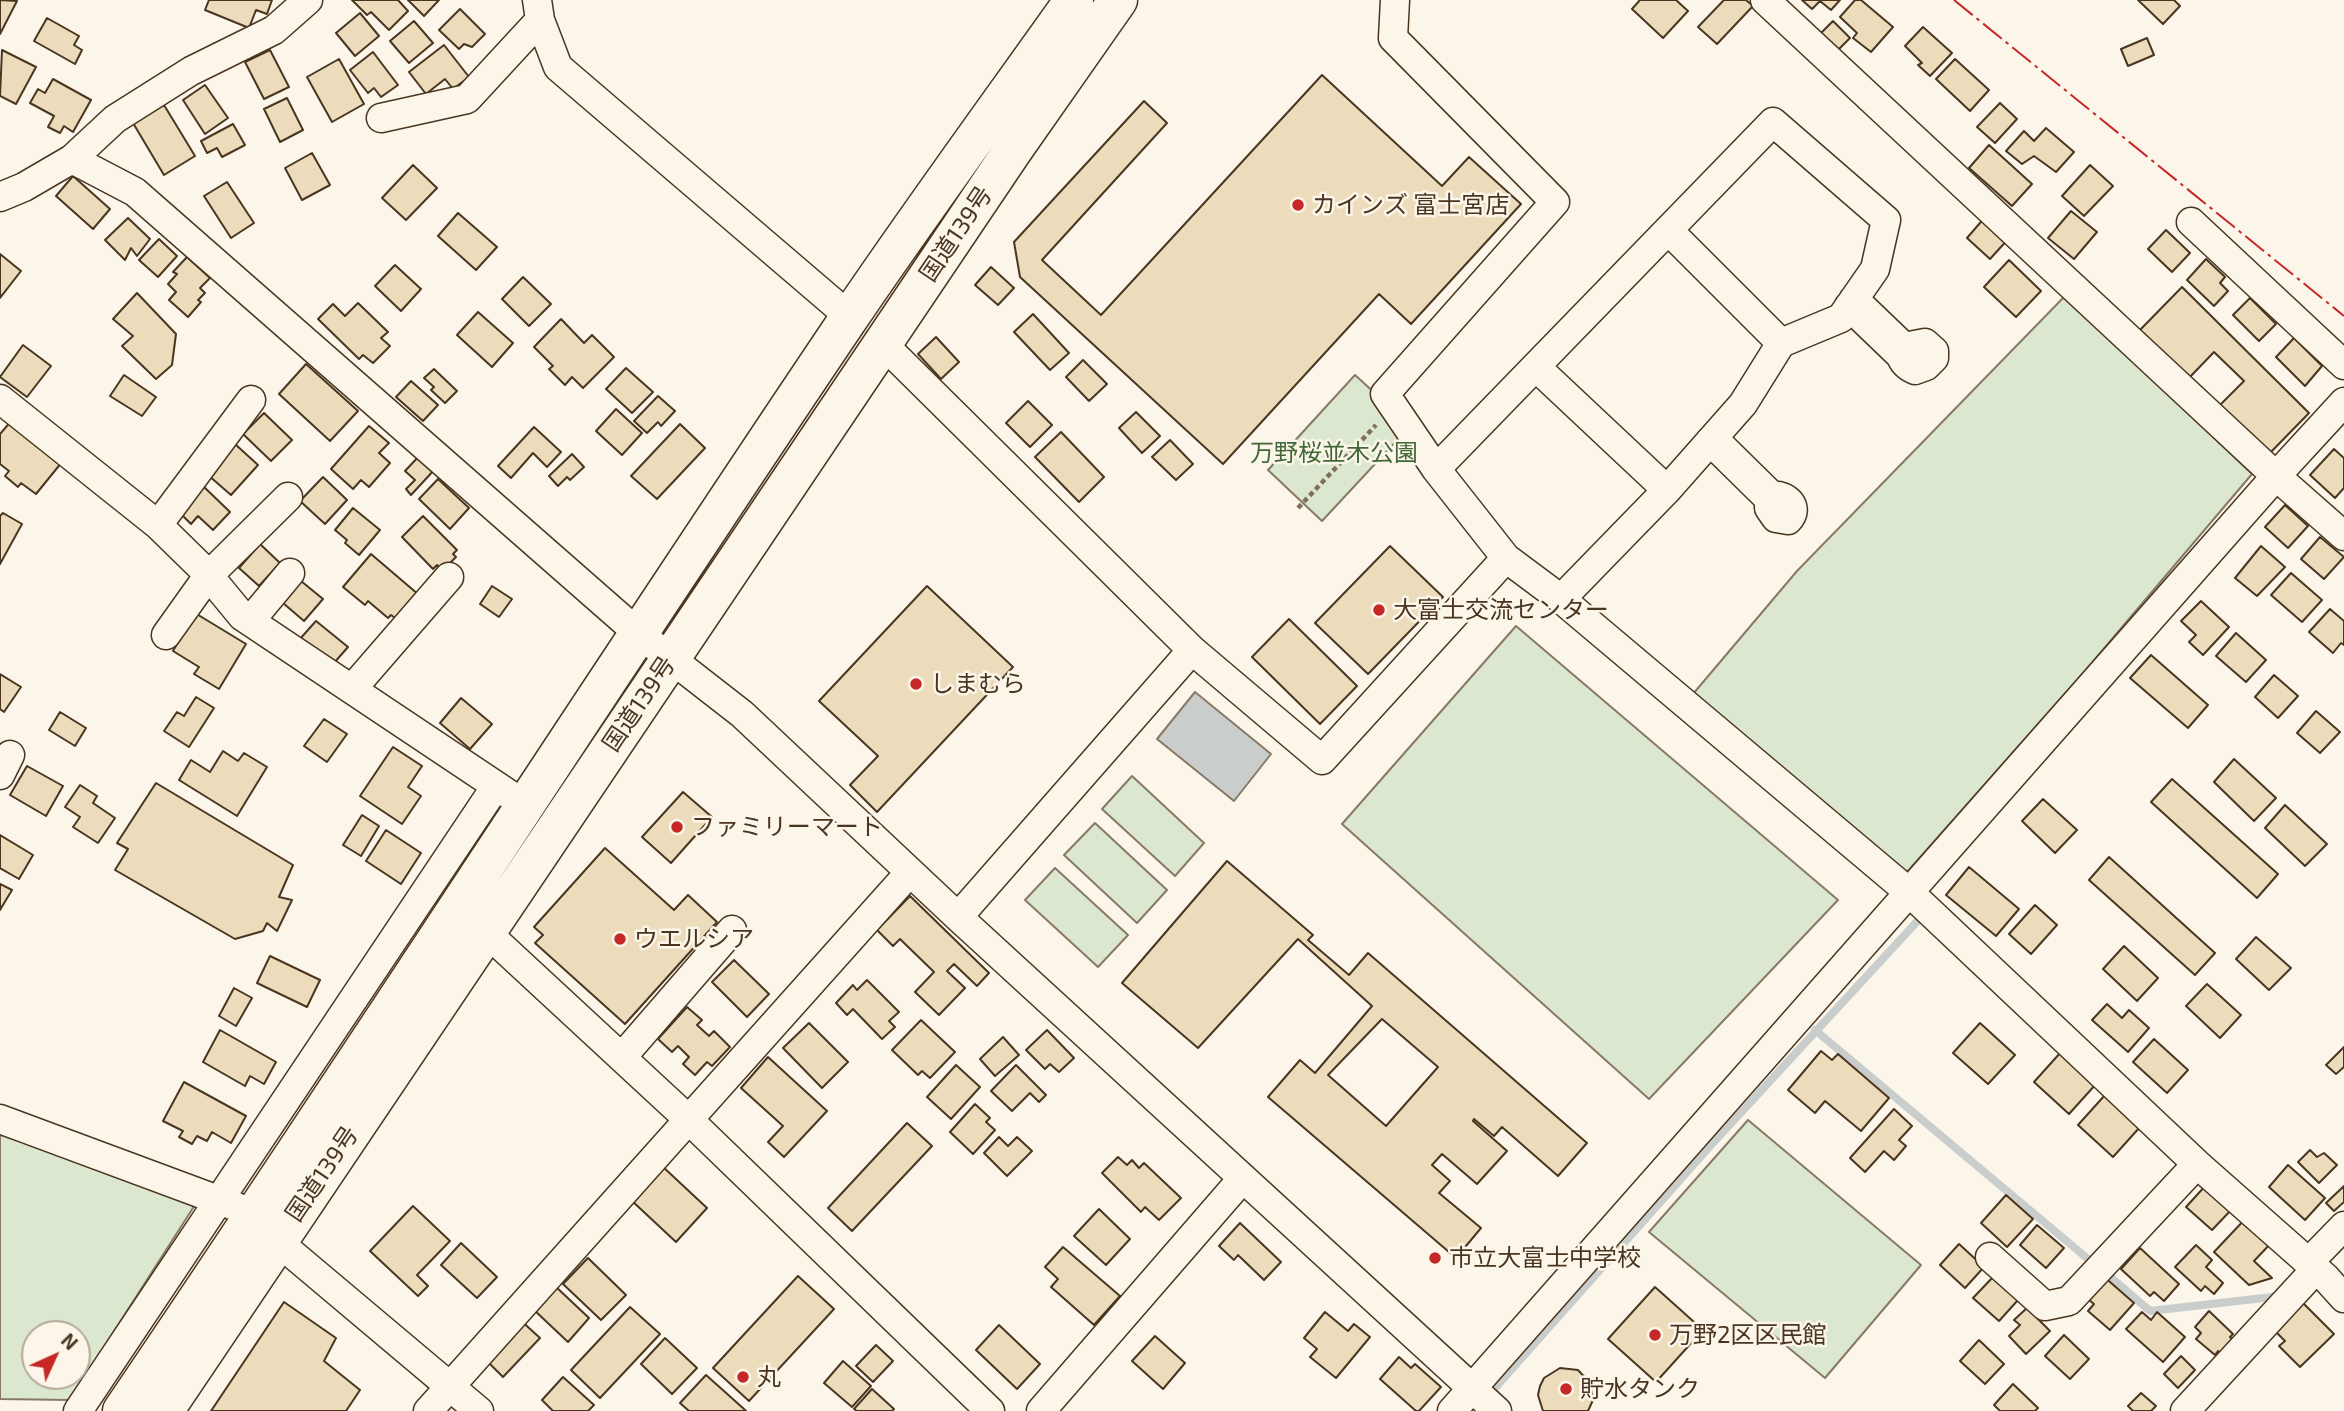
<!DOCTYPE html>
<meta charset="utf-8">
<style>
body{margin:0}
#map{position:relative;width:2344px;height:1411px;overflow:hidden;background:#fbf6e9;font-family:"Exo 2",sans-serif}
canvas{display:block}
.north{position:absolute;left:21px;top:1320px;width:70px;height:70px;box-sizing:border-box;background:#fbf6e9;border:2px solid #b4a999;border-radius:50%;rotate:45deg;font-size:19px;font-weight:700;line-height:28px;text-align:center;color:#4a3520}
.north::after{content:'';display:block;margin:auto;width:24px;height:32px;background:#c62828;clip-path:polygon(50% 0,100% 100%,50% 72%,0 100%)}
</style>
<div id="map">
<canvas width="2344" height="1411"></canvas>
<div class="north">N</div>
</div>
<script>
const ctx = document.querySelector('canvas').getContext('2d');
ctx.lineJoin = 'round';
function paint(path, color) { ctx.fillStyle = color; ctx.fill(path, 'evenodd'); }
function strokePath(path, color, width, dash) { ctx.strokeStyle = color; ctx.lineWidth = width; ctx.lineCap = dash ? 'butt' : 'round'; ctx.setLineDash(dash || []); ctx.stroke(path); }
function drawText(font, color, halo, rows, align = 'center') {
  ctx.font = font + ' "Exo 2","Noto Sans JP",sans-serif'; ctx.lineWidth = 5; ctx.setLineDash([]); ctx.textBaseline = 'middle'; ctx.strokeStyle = halo; ctx.fillStyle = color; for (const [text, x, y, turn = 0] of rows) {
    ctx.save(); ctx.translate(x, y); ctx.rotate((+turn || 0) * Math.PI / 180); ctx.textAlign = isNaN(turn) ? turn : align; if (halo) ctx.strokeText(text, 0, 0); ctx.fillText(text, 0, 0); ctx.restore();
  }
}
const green = new Path2D(`
 M2065,296L2252,474L2084,672L1907,872L1693,694L1797,571Z
 M1355,375L1378,396L1401,436L1322,521L1268,470Z
 M1516,626L1838,900L1649,1099L1342,824Z
 M1132,776L1204,843L1175,876L1102,809Z
 M1095,823L1167,890L1137,923L1064,855Z
 M1055,868L1128,935L1098,967L1025,900Z
 M1748,1120L1921,1265L1825,1378L1649,1232Z
 M0,1135L200,1197L70,1400L0,1399ZM35,1334H77V1376H35Z`);
const water = new Path2D(`
 M1195,692L1271,754L1234,801L1157,739Z`);
const stream = new Path2D(`
 M1815,1030L2094,1264
 M2107,1274L2150,1311L2281,1296
 M1494,1389L1711,1145L1924,914`);
const building = new Path2D(`
 M0,0L17,1L0,34Z
 M209,0H272L267,14L256,10L249,28L205,10Z
 M352,0H398L408,11L389,30L371,12L367,15Z
 M408,0H439L424,16Z
 M1640,0H1676L1688,11L1663,38L1632,9Z
 M1724,0H1746L1753,6L1717,44L1698,27Z
 M1802,0H1840L1831,10L1820,1L1812,9Z
 M1855,0H1861L1893,27L1871,52L1853,38L1857,33L1840,17Z
 M2138,0H2174L2180,6L2163,24Z
 M460,9L485,34L472,47L464,44L459,49L439,30Z
 M360,13L379,36L355,56L336,33Z
 M47,18L79,36L74,45L82,50L75,64L34,41Z
 M414,21L433,43L409,63L390,41Z
 M1833,21L1850,38L1835,53L1818,36Z
 M1923,27L1952,53L1930,76L1918,65L1922,63L1905,46Z
 M2147,38L2154,55L2128,66L2121,49Z
 M444,45L469,77L453,89L445,79L426,94L409,72Z
 M2,50L36,67L16,104L0,96Z
 M270,50L289,87L264,99L245,62Z
 M373,52L398,85L381,97L374,88L368,93L350,70Z
 M339,59L364,104L332,122L307,77Z
 M1955,59L1989,90L1970,111L1936,79Z
 M1322,75L1442,186L1469,157L1521,204L1411,324L1379,294L1223,464L1020,277L1014,242L1144,101L1167,123L1042,260L1101,315Z
 M53,79L91,100L73,132L64,126L60,133L48,127L54,116L30,103L38,89L45,93Z
 M205,85L228,118L205,134L183,100Z
 M287,98L303,130L280,142L264,109Z
 M2000,103L2017,119L1995,143L1977,127Z
 M164,105L195,156L164,175L133,123Z
 M233,124L245,145L222,157L217,148L207,153L201,141Z
 M2046,128L2074,152L2056,172L2034,156L2022,164L2006,151L2024,131L2034,141Z
 M1989,145L2032,184L2012,206L1969,168Z
 M312,153L330,185L302,200L285,168Z
 M413,165L437,188L406,220L382,198Z
 M2090,165L2113,186L2084,216L2062,196Z
 M73,176L110,209L93,229L56,196Z
 M227,182L254,223L231,238L204,196Z
 M2071,211L2097,232L2074,259L2048,238Z
 M458,213L497,247L476,270L438,236Z
 M1986,216L2010,237L1990,259L1967,238Z
 M128,218L150,239L137,256L131,248L125,260L105,240Z
 M2166,230L2190,253L2172,272L2148,249Z
 M159,239L177,256L158,277L139,260Z
 M0,254L21,271L0,298Z
 M187,257L210,278L200,288L205,293L198,300L201,302L188,317L169,300L176,292L168,284L177,274L173,272Z
 M2206,259L2225,277L2220,283L2228,291L2214,306L2187,280Z
 M2009,260L2041,291L2016,317L1984,287Z
 M395,265L421,289L401,311L375,286Z
 M991,267L1014,288L998,305L975,285Z
 M523,277L551,304L529,326L502,299Z
 M2182,287L2309,413L2269,454L2220,405L2244,381L2214,352L2188,379L2139,331Z
 M137,293L176,334L172,365L156,379L122,346L133,336L113,319Z
 M2250,298L2276,324L2259,341L2233,315Z
 M358,303L388,332L381,338L390,346L373,363L363,355L359,359L318,319L333,304L345,316Z
 M478,312L513,343L492,367L457,335Z
 M1033,314L1069,353L1050,370L1014,332Z
 M561,319L584,343L592,335L614,357L583,388L572,377L565,385L549,369L553,366L534,347Z
 M936,337L959,362L941,379L918,354Z
 M2294,338L2322,366L2305,386L2276,357Z
 M23,345L51,366L27,397L0,377Z
 M1083,360L1107,384L1089,401L1066,377Z
 M306,364L358,411L330,441L279,394Z
 M626,368L653,392L632,413L606,389Z
 M434,369L457,391L445,403L431,390L434,387L424,378Z
 M124,375L156,397L142,416L110,396Z
 M411,381L438,405L423,421L396,397Z
 M658,396L675,411L661,426L658,422L647,433L634,421Z
 M1028,401L1052,425L1030,447L1006,423Z
 M616,409L642,433L622,455L596,431Z
 M1136,412L1160,436L1142,453L1119,428Z
 M264,413L292,440L271,461L243,434Z
 M12,420L62,462L36,494L21,483L18,487L5,476L9,471L0,464V434Z
 M680,424L705,448L657,499L631,476Z
 M369,426L389,443L379,453L390,463L369,487L361,480L353,489L331,469Z
 M534,427L561,452L547,467L533,453L511,478L498,466Z
 M1061,432L1104,477L1079,502L1035,457Z
 M1170,440L1193,464L1176,480L1152,457Z
 M235,444L258,465L231,495L208,475Z
 M2334,449L2344,458V488L2335,498L2310,475Z
 M572,454L584,467L570,480L567,477L558,486L549,476Z
 M420,455L435,469L411,495L406,489L415,480L405,471Z
 M323,477L347,500L325,524L300,501Z
 M438,479L469,508L450,529L419,499Z
 M203,486L230,512L213,530L198,516L191,524L179,512Z
 M2285,505L2308,526L2288,548L2265,527Z
 M353,508L380,530L359,555L345,543L347,540L335,530Z
 M3,513L22,524L0,564V516Z
 M423,516L457,550L453,554L456,557L442,571L437,565L433,569L402,537Z
 M2320,537L2344,557L2324,579L2301,559Z
 M260,544L280,563L259,586L239,568Z
 M1390,546L1443,597L1368,674L1315,623Z
 M2261,546L2285,567L2257,596L2235,578Z
 M371,554L419,595L398,620L391,615L388,618L368,601L365,605L343,587Z
 M2291,573L2322,600L2302,622L2271,595Z
 M301,581L323,599L304,621L283,603Z
 M492,586L512,599L499,617L480,604Z
 M927,586L1013,667L877,812L850,785L878,756L819,701Z
 M2201,601L2229,627L2203,655L2189,642L2196,635L2181,621Z
 M2330,609L2344,621V645L2341,643L2333,653L2309,632Z
 M195,613L246,644L219,689L194,674L199,667L173,651Z
 M1289,619L1357,686L1320,724L1252,657Z
 M316,621L348,647L334,663L299,640Z
 M2236,633L2266,660L2246,682L2216,656Z
 M2151,655L2208,705L2188,728L2130,678Z
 M0,674L21,687L4,712L0,709Z
 M2274,675L2298,696L2278,718L2255,697Z
 M196,697L214,708L189,747L164,731L177,712L184,716Z
 M461,698L492,724L470,749L440,723Z
 M2316,711L2340,732L2320,753L2297,733Z
 M60,712L86,728L75,746L49,730Z
 M324,719L347,734L327,762L304,746Z
 M393,747L422,766L408,787L421,796L402,824L360,796Z
 M223,751L238,761L244,753L267,767L237,816L179,780L191,760L210,772Z
 M2234,759L2276,798L2254,821L2214,782Z
 M27,766L63,786L46,816L10,795Z
 M2172,779L2278,874L2257,898L2151,802Z
 M156,783L293,865L279,897L292,900L277,931L267,923L263,931L235,939L115,870L128,849L117,843Z
 M80,785L97,796L93,803L115,818L98,843L73,827L80,817L65,807Z
 M683,792L712,817L671,863L642,837Z
 M2043,799L2077,830L2055,853L2022,821Z
 M2285,805L2327,844L2305,866L2265,828Z
 M362,815L379,826L361,856L343,845Z
 M386,830L421,853L401,884L366,861Z
 M0,835L33,855L19,879L0,868Z
 M605,848L674,910L688,895L717,922L625,1024L535,943L543,935L534,927Z
 M2109,857L2215,953L2195,975L2089,880Z
 M1227,861L1313,935L1308,940L1349,975L1368,953L1587,1143L1558,1176L1502,1127L1494,1136L1474,1119L1473,1121L1507,1151L1477,1184L1442,1154L1432,1165L1450,1181L1439,1193L1481,1228L1456,1258L1268,1097L1300,1060L1315,1073L1372,1006L1298,939L1198,1048L1122,983Z
 M1969,867L2019,909L1996,936L1946,895Z
 M0,884L12,890L0,910Z
 M910,896L989,973L977,986L954,964L947,971L965,988L939,1015L915,992L934,972L900,939L893,946L877,930Z
 M2035,905L2057,925L2031,954L2009,934Z
 M2256,937L2291,968L2269,990L2236,959Z
 M2124,946L2158,978L2137,1001L2103,969Z
 M270,956L320,980L307,1007L257,983Z
 M734,960L769,994L747,1017L712,982Z
 M867,980L899,1012L889,1021L895,1027L882,1039L853,1009L847,1015L836,1003L853,985L857,990Z
 M2207,984L2241,1015L2220,1038L2186,1006Z
 M234,988L252,998L236,1026L219,1016Z
 M2107,1004L2122,1018L2129,1010L2149,1028L2128,1052L2092,1020Z
 M687,1007L702,1020L697,1025L709,1036L714,1031L730,1047L712,1066L707,1062L695,1075L683,1064L689,1057L678,1046L672,1052L658,1039Z
 M1382,1019L1438,1067L1386,1126L1328,1075Z
 M921,1020L955,1052L930,1078L922,1071L918,1075L892,1050Z
 M809,1023L848,1062L822,1088L783,1048Z
 M1980,1023L2015,1055L1988,1084L1953,1053Z
 M220,1030L276,1062L264,1084L250,1076L245,1086L203,1062Z
 M1047,1030L1074,1058L1059,1072L1050,1064L1045,1069L1026,1050Z
 M1003,1037L1019,1055L995,1076L980,1059Z
 M2154,1039L2188,1070L2167,1093L2133,1062Z
 M2344,1047V1067L2336,1074L2326,1065Z
 M1821,1051L1832,1060L1838,1054L1889,1098L1861,1131L1825,1101L1815,1113L1788,1090Z
 M2061,1052L2096,1084L2069,1114L2034,1082Z
 M768,1057L827,1111L784,1157L768,1142L783,1126L741,1088Z
 M956,1065L980,1087L951,1119L927,1097Z
 M1016,1065L1046,1095L1039,1102L1030,1093L1012,1111L991,1091Z
 M184,1082L246,1116L231,1143L212,1132L207,1141L197,1136L192,1144L179,1137L183,1131L163,1121Z
 M2105,1095L2140,1127L2113,1157L2078,1125Z
 M975,1104L990,1118L986,1122L995,1130L973,1154L950,1132Z
 M1894,1109L1912,1126L1899,1140L1906,1146L1894,1160L1884,1151L1865,1172L1850,1158Z
 M907,1123L932,1146L852,1231L828,1208Z
 M999,1137L1008,1146L1017,1137L1032,1151L1007,1176L984,1153Z
 M2310,1150L2317,1157L2324,1153L2337,1165L2319,1183L2298,1162Z
 M1118,1157L1127,1165L1132,1160L1139,1168L1144,1163L1181,1198L1159,1220L1145,1207L1141,1212L1102,1173Z
 M2288,1165L2325,1198L2305,1220L2269,1187Z
 M662,1166L707,1208L676,1242L631,1200Z
 M2207,1184L2233,1208L2212,1230L2186,1207Z
 M2344,1186V1202L2334,1211L2326,1203Z
 M2006,1195L2033,1219L2007,1247L1981,1223Z
 M413,1206L450,1241L417,1275L428,1286L418,1296L370,1251Z
 M1099,1209L1130,1239L1106,1265L1074,1236Z
 M2247,1217L2273,1241L2254,1261L2272,1278L2249,1285L2214,1252Z
 M1240,1223L1281,1262L1264,1280L1238,1255L1234,1260L1219,1246Z
 M2037,1225L2064,1248L2046,1268L2020,1245Z
 M461,1243L497,1277L477,1298L441,1265Z
 M1959,1244L1984,1267L1965,1288L1940,1265Z
 M2196,1245L2212,1260L2206,1267L2223,1283L2214,1294L2205,1286L2201,1291L2175,1267Z
 M1063,1247L1120,1296L1094,1325L1051,1287L1058,1279L1045,1267Z
 M2140,1248L2179,1284L2164,1301L2154,1292L2150,1296L2121,1269Z
 M588,1258L626,1295L601,1320L563,1284Z
 M2102,1275L2134,1303L2110,1330L2088,1311L2094,1304L2084,1296Z
 M798,1276L834,1309L749,1401L713,1368Z
 M1993,1277L2018,1300L1999,1321L1973,1298Z
 M555,1286L589,1318L568,1342L533,1309Z
 M1655,1287L1703,1330L1656,1382L1608,1339Z
 M2300,1300L2334,1334L2300,1367L2279,1346L2285,1341L2272,1328Z
 M284,1302L336,1338L324,1361L360,1390L346,1411H211Z
 M630,1307L660,1334L600,1398L571,1370Z
 M2027,1308L2050,1331L2026,1354L2009,1336L2020,1325L2014,1320Z
 M2209,1311L2233,1334L2230,1337L2239,1346L2227,1359L2218,1351L2215,1355L2196,1339L2201,1333L2195,1327Z
 M1325,1312L1348,1331L1354,1324L1370,1337L1336,1378L1310,1357L1317,1349L1304,1338Z
 M2142,1312L2151,1320L2157,1312L2185,1337L2163,1362L2126,1329Z
 M517,1317L540,1338L503,1377L481,1355Z
 M999,1325L1040,1364L1017,1389L976,1350Z
 M2064,1335L2089,1359L2070,1379L2045,1356Z
 M1155,1336L1185,1363L1163,1389L1132,1361Z
 M665,1338L697,1368L672,1394L641,1364Z
 M1979,1340L2004,1364L1985,1384L1960,1361Z
 M876,1345L893,1361L873,1382L856,1366Z
 M2181,1356L2195,1370L2178,1388L2164,1374Z
 M1399,1357L1411,1368L1415,1364L1441,1387L1419,1411H1416L1380,1379Z
 M843,1361L871,1386L852,1407L824,1383Z
 M1560,1368L1578,1370L1590,1383L1593,1400L1588,1411H1543L1538,1395L1540,1386L1544,1378Z
 M706,1375L744,1409L746,1411H689L680,1403Z
 M563,1377L594,1405L588,1411H553L542,1400Z
 M2013,1384L2038,1408L2035,1411H2000L1994,1405Z
 M872,1389L894,1409L892,1411H857L854,1409Z
 M2141,1393L2156,1406L2151,1411H2133L2128,1406Z`);
const path = new Path2D(`
 M1298,508L1376,425`);
const minor = new Path2D(`
 M537,0L540,20L558,67L850,317
 M1395,0L1393,38L1555,202L1385,394L1436,469L1506,558L1561,599L1910,893L2197,1164L2325,1277L2344,1298
 M1765,0L2276,476L2344,536
 M381,118L467,99L540,20
 M72,159L135,192L638,633L742,714L958,917L1497,1411
 M0,197L24,187L72,159L115,119L191,71L274,30L308,0
 M2191,222L2344,365
 M1668,230L1781,343
 M1849,306L1901,356C1903,363 1908,367 1915,370L1926,366L1934,358V351L1925,343L1904,347L1854,299
 M883,344L1192,650L1322,760L1506,558
 M1536,367L1667,490
 M0,399L158,525L205,571L242,616L510,795
 M1710,441L1769,499V508L1776,518L1788,520C1800,508 1787,494 1772,496L1713,438
 M1436,469L1773,122L1886,220L1875,269L1841,318L1781,343L1743,404L1667,490L1561,599
 M158,525L251,400
 M250,621L290,573
 M166,635L208,576L288,497
 M352,689L449,577
 M0,775L10,755
 M958,917L1192,650
 M486,932L688,1119L990,1411
 M622,1057L732,930
 M0,1119L237,1207
 M277,1241L479,1411
 M1990,1257L2045,1306L2069,1301L2197,1164
 M2309,1262L2344,1226
 M78,1411L496,786
 M428,1411L910,872
 M1041,1411L1243,1178
 M1452,1411L2276,476L2344,402
 M2185,1411L2315,1270`);
const highway = new Path2D(`
 M122,1411C367,1050 603,683 847,321C920,213 998,107 1074,0
 M164,1411L1013,150L1118,0`);
const power = new Path2D(`
 M1954,0L2344,316`);
const markers = [
 [1298,205,7,"#c62828"],
 [1379,610,7,"#c62828"],
 [916,684,7,"#c62828"],
 [677,827,7,"#c62828"],
 [620,939,7,"#c62828"],
 [1435,1258,7,"#c62828"],
 [1655,1335,7,"#c62828"],
 [743,1377,7,"#c62828"],
 [1566,1389,7,"#c62828"]
];
const poiNames = [
 ["カインズ 富士宮店",1312,205],
 ["大富士交流センター",1393,610],
 ["しまむら",930,684],
 ["ファミリーマート",691,827],
 ["ウエルシア",634,939],
 ["市立大富士中学校",1449,1258],
 ["万野2区区民館",1669,1335],
 ["丸",757,1377],
 ["貯水タンク",1580,1389]
];
const streetNames = [
 ["国道139号",956,234,-56],
 ["国道139号",639,704,-56],
 ["国道139号",322,1174,-56]
];
const parkNames = [
 ["万野桜並木公園",1334,453]
];
paint(green, '#dce7d0');
strokePath(green, '#887966', 2);
paint(water, '#c9cecd');
strokePath(water, '#887966', 2);
strokePath(stream, '#c9cecd', 8);
paint(building, '#ecdcbc');
strokePath(building, '#4a3520', 2);
strokePath(minor, '#4a3520', 31);
strokePath(highway, '#4a3520', 41);
strokePath(path, '#7f6f5c', 4.5, [5, 3.5]);
strokePath(minor, '#fbf6e9', 28);
strokePath(highway, '#fbf6e9', 38);
strokePath(power, '#c62828', 2, [24, 5, 3.5, 5]);
for (const [x, y, r, color] of markers) { const dot = new Path2D(); dot.arc(x, y, r, 0, 2 * Math.PI); ctx.fillStyle = color; ctx.fill(dot); strokePath(dot, '#fbf6e9', 2.5); }
drawText('24px', '#4a3520', '#fbf6e9', poiNames, 'left');
drawText('24px', '#4a3520', '#fbf6e9', streetNames);
drawText('24px', '#436837', '#fbf6e9', parkNames);
</script>
